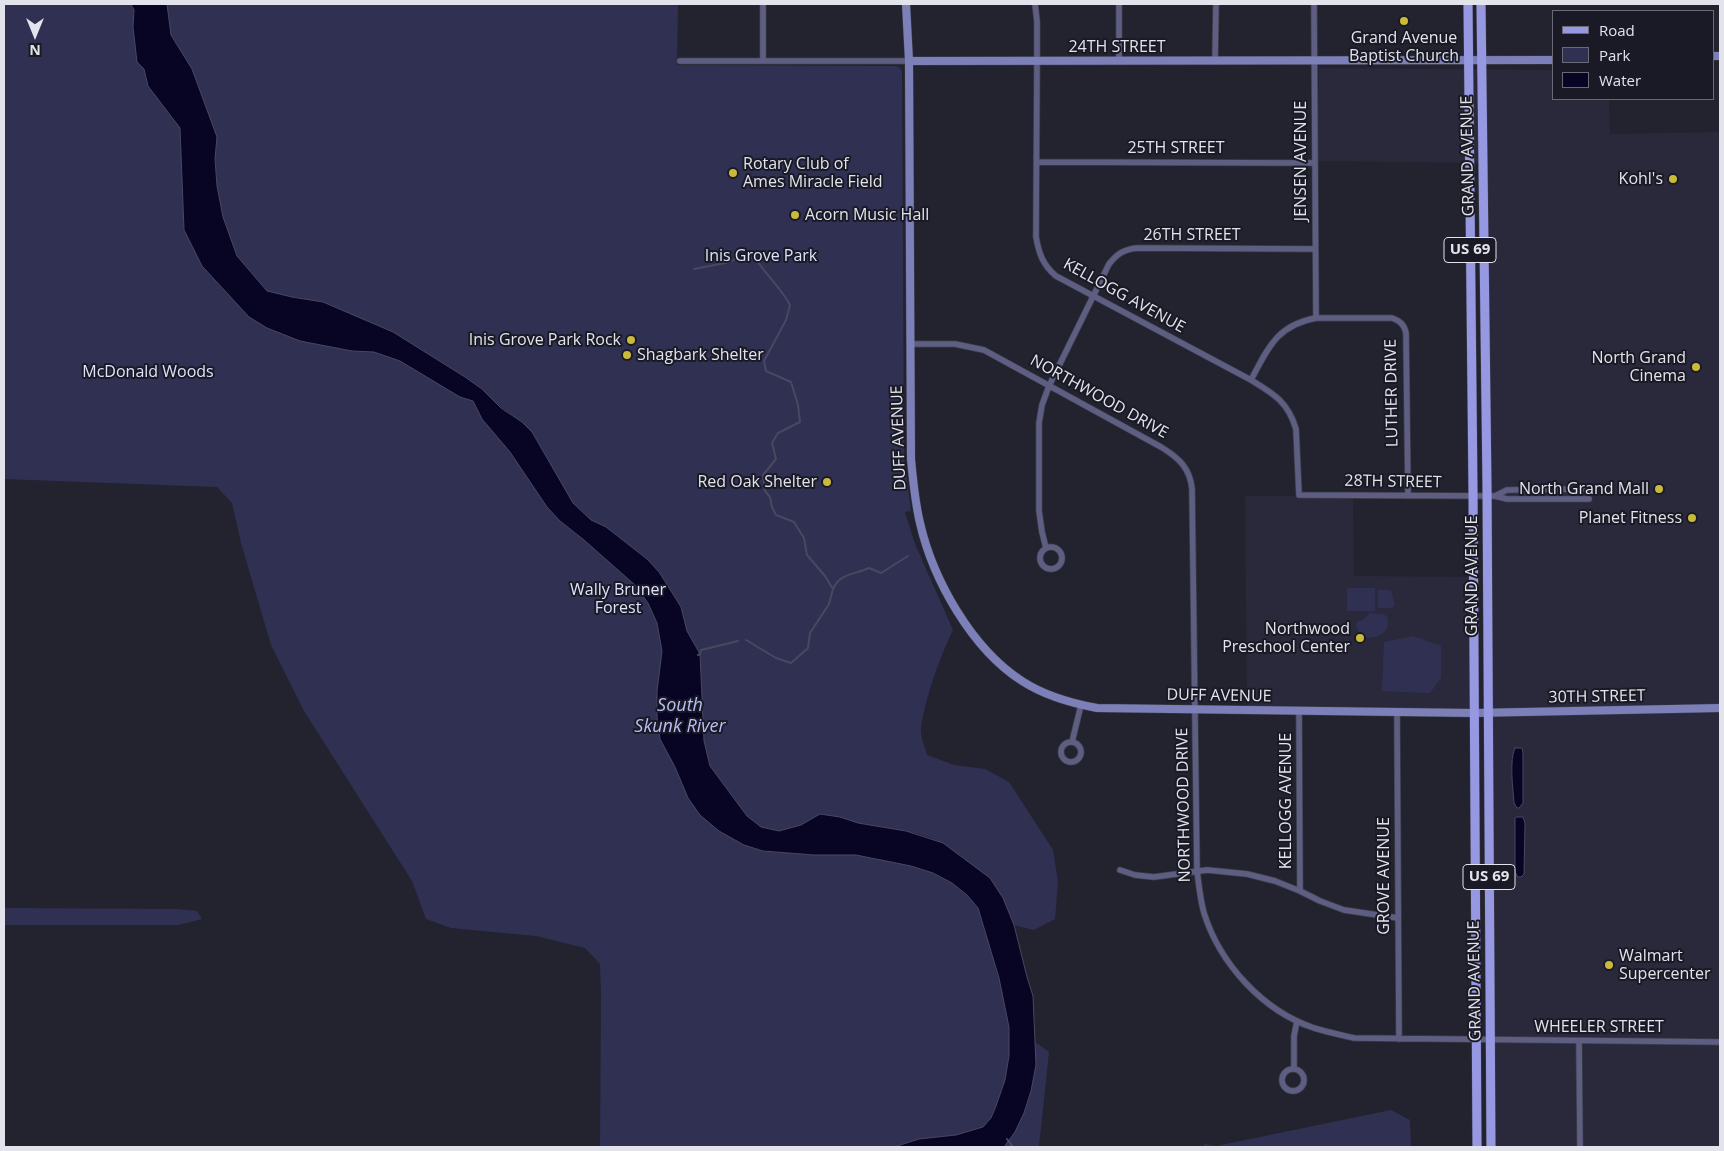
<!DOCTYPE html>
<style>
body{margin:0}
#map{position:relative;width:1724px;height:1151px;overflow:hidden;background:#22232f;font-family:"Open Sans",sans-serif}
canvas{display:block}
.frame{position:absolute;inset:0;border:5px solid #e3e3eb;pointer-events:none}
.legend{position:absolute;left:1552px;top:10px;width:162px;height:90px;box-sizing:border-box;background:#191a25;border:1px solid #6a6a74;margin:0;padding:6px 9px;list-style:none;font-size:15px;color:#e3e3eb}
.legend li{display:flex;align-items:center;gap:10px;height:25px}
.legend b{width:25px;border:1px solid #6a6a74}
.north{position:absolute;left:10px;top:10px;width:50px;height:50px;-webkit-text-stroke:4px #191a25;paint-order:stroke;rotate:180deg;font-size:14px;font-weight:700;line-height:20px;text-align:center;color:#e3e3eb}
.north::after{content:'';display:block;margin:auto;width:18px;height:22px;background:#e3e3eb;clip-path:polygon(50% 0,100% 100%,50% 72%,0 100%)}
</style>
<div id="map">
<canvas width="1724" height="1151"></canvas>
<div class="frame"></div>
<ul class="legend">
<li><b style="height:6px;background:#9698e2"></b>Road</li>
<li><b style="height:14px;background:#303053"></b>Park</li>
<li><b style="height:14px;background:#080424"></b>Water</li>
</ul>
<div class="north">N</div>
</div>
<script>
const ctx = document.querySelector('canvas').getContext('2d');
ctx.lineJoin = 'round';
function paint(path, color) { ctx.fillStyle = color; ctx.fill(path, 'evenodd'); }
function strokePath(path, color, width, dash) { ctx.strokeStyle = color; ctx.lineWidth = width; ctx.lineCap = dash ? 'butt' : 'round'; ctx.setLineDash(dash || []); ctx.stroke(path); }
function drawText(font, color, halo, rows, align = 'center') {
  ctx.font = font + ' "Open Sans",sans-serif'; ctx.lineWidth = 4; ctx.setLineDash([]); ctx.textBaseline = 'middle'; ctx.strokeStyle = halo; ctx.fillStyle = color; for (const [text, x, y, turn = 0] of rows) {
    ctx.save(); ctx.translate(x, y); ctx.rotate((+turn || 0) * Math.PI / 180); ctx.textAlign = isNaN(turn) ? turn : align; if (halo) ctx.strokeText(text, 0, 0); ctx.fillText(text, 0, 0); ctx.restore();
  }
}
const built = new Path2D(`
 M1319,68L1553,70V99H1609L1610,134L1720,132V1147H1496L1485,163L1316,161Z
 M1245,496H1353L1354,576L1473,577L1474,713L1247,710Z`);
const green = new Path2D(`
 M4,4H131L134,10L133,27L137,62L144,69L148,86L180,128L184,230L300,341L352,351L374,352L400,361L460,397L473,401L482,419L510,452L547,507L560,521L584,540L635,585L648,603L657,623L662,651L657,691V717L660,738L675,767L688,798L700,815L719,831L744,845L763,851L814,855H856L911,866L933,873L952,883L967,895L978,908L999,978L1009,1027V1056L1005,1080L996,1106L991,1118L983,1127L956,1135L919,1139L894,1147H600L601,994L600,964L585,948L536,936L451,928L426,919L412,881L304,711L271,645L241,543L232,503L217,487L4,479Z
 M167,4H678L677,65L896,66L900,68L902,72L904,458L911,511L905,512L915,544L953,630C940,657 925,698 921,728C920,736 925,747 927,755L954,765L985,769L1009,782L1053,850L1058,882L1055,919L1034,930L1014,925L1003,898L951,849C925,829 888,830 858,823C845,820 834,816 820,814L801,825L778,831L761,827L747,816L710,767L704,741L700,654L687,631L681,607L659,572L647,559L606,527L591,520L573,503L532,432L522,422L501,407L465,377L393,332L323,302L292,297L267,291L237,256L223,217L217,186L215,159L217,137L192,69L171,35Z
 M1347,588H1375V611H1347Z
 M1378,590H1391L1395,605L1392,608H1378Z
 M1370,613L1384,614L1388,618C1390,634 1377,638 1363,638L1359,633L1356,624L1359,621H1362Z
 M1413,636L1441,646V678L1430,693L1382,691L1384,642Z
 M4,908L178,909L197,911L202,919L178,925H4Z
 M1035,1042L1049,1052L1039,1146L1004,1147C1028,1115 1037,1082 1035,1042Z
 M1391,1110L1410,1120L1411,1147H1204V1144L1216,1146Z`);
const water = new Path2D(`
 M131,4H167L171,35L192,69L217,137L215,159L217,186L223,217L237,256L267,291L292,297L323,302L393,332L465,377L482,389L501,408L522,422L532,432L573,503L591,520L606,527L647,559L659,572L681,607L687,631L700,654L704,741L710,766L747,816L761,827L779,831L801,825L820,814L840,817L858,823L906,831L943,843L990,878L1003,898L1014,925L1027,977L1033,996L1036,1065L1031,1091L1024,1113L1015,1132L1004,1147H894L919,1139L956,1135L983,1127L991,1118L996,1106L1005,1080L1009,1056V1027L999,978L978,908L967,895L952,883L933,873L911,866L856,855H814L763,851L744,845L719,831L700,815L688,798L675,767L660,739L657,717V691L662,651L657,623L648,603L635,585L584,540L560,521L547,507L510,452L482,419L473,401L460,397L400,361L374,352L352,351L300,341L267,328L249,317L202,266L184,230L180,128L148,86L144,69L137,62L133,27L134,10Z
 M1515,748H1522L1523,754V803L1519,808H1517L1514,803C1513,789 1509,760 1515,748Z
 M1517,817H1523L1525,823L1524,874L1521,877H1518L1515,872V819Z`);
const stream = new Path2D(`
 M694,269L725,263L743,256L756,259C766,275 781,288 790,305L786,320L764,361L766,371L791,382L798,405L800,422L778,433L772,443L776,459L763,475L765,491L770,497L772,507L776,515L794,522L804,538L807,555L825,576L833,589L829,604L810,633L808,648L791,663L776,658L746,640
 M833,589C840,573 854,575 869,568L881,573L908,556
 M698,655L700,654L701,650L738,641
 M1007,1139L1013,1147`);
const street = new Path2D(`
 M763,4V61
 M1035,4L1037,21V61L1036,237C1039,254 1043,265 1056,276L1251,380C1274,394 1288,402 1296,429L1299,495L1495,496L1507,499H1589
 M1119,4V61
 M1314,4L1316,318
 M680,61H909
 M1215,61L1216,4
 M1037,162L1315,163
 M911,344H955L984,350L1161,447C1179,458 1190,468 1192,489L1197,871C1199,885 1200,899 1204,913C1220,964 1263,1011 1314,1028C1327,1032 1341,1035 1354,1038L1720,1042
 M1251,380C1268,348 1277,325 1316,318H1392C1400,321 1404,324 1406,333L1408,496
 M1495,496L1507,490L1589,489
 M1040 558a11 11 0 1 1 22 0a11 11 0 1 1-22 0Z
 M1046,548L1042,532L1039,511V423L1042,405L1049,386L1109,264C1117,254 1124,249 1138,248L1315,249
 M1299,711L1300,891
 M1397,712L1399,1039
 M1072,742L1081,705
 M1061 752a10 10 0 1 1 20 0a10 10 0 1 1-20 0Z
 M1120,870L1135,875L1154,877L1207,870L1247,874L1275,881L1300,891L1320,901L1344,910L1398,918
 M1579,1041L1580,1147
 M1294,1068V1036L1297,1021
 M1282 1080a11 11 0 1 1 22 0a11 11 0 1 1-22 0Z`);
const secondary = new Path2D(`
 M906,4L909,61L911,459C913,481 915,502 920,523C933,580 972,649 1022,681C1045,696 1070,703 1097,708L1474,713L1720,708
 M1713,56H1720
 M909,61L1553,60`);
const primary = new Path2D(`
 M1468,4L1473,491L1477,1147
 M1481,4L1487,486L1491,1147`);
const markers = [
 [1404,21,5,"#caba3a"],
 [733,173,5,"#caba3a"],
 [1673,179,5,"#caba3a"],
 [795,215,5,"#caba3a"],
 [631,340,5,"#caba3a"],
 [627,355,5,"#caba3a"],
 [1696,367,5,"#caba3a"],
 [827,482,5,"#caba3a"],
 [1659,489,5,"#caba3a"],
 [1692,518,5,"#caba3a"],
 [1360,638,5,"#caba3a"],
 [1609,965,5,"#caba3a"]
];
const shields = [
 [1470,250,52],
 [1489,877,52]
];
const shieldNames = [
 ["US 69",1470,250],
 ["US 69",1489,877]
];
const poiNames = [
 ["Grand Avenue",1404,38,"center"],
 ["Baptist Church",1404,56,"center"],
 ["Rotary Club of",743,164,"left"],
 ["Ames Miracle Field",743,182,"left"],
 ["Kohl's",1663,179],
 ["Acorn Music Hall",805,215,"left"],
 ["Inis Grove Park Rock",621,340],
 ["Shagbark Shelter",637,355,"left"],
 ["North Grand",1686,358],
 ["Cinema",1686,376],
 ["Red Oak Shelter",817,482],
 ["North Grand Mall",1649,489],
 ["Planet Fitness",1682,518],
 ["Northwood",1350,629],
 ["Preschool Center",1350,647],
 ["Walmart",1619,956,"left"],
 ["Supercenter",1619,974,"left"]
];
const streetNames = [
 ["24TH STREET",1117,47],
 ["25TH STREET",1176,148],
 ["GRAND AVENUE",1468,156,-91],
 ["JENSEN AVENUE",1301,161,-90],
 ["26TH STREET",1192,235],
 ["KELLOGG AVENUE",1124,296,29],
 ["LUTHER DRIVE",1392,393,-91],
 ["NORTHWOOD DRIVE",1099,397,29],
 ["DUFF AVENUE",899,438,-92],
 ["28TH STREET",1393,482,1],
 ["GRAND AVENUE",1472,576,-90],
 ["DUFF AVENUE",1219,696,1],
 ["30TH STREET",1597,697,-1],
 ["KELLOGG AVENUE",1286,801,-90],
 ["NORTHWOOD DRIVE",1184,805,-91],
 ["GROVE AVENUE",1384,876,-90],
 ["GRAND AVENUE",1475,981,-91],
 ["WHEELER STREET",1599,1027]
];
const parkNames = [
 ["Inis Grove Park",761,256],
 ["McDonald Woods",148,372],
 ["Wally Bruner",618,590],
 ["Forest",618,608]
];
const waterNames = [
 ["South",680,706],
 ["Skunk River",680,727]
];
paint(built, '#29293b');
paint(green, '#303053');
paint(water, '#080424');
strokePath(water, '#4a4760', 1);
strokePath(stream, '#4a4760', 2);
strokePath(street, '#3d3e49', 7);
strokePath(secondary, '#3d3e49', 9);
strokePath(primary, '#3d3e49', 10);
strokePath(street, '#5d5e82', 5.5);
strokePath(secondary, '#7d7fb8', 8);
strokePath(primary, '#9698e2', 9);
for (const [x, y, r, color] of markers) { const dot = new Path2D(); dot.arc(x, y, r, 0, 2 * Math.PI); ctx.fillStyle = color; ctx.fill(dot); strokePath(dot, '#191a25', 2); }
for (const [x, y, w] of shields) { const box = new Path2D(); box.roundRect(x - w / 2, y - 12.5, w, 25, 4); ctx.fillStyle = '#191a25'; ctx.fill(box); strokePath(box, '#e3e3eb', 1); }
drawText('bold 15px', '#e3e3eb', null, shieldNames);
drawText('16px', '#e3e3eb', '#191a25', poiNames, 'right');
drawText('16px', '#e3e3eb', '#191a25', streetNames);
drawText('16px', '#dfe1fd', '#191a25', parkNames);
drawText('italic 18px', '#bbbef5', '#191a25', waterNames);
</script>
